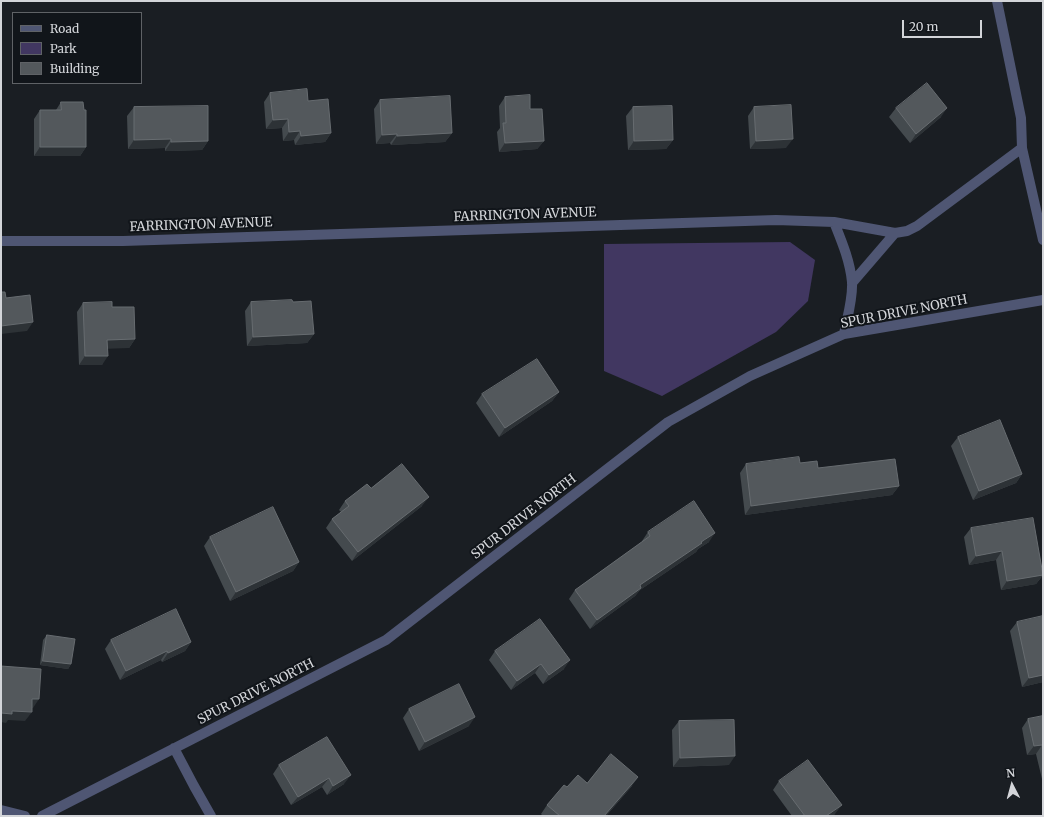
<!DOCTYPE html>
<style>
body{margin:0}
#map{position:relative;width:1044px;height:817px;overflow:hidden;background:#1a1e23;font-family:Merriweather,serif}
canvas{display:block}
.frame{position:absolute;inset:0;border:2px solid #d3d5d9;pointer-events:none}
.legend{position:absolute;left:12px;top:12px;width:130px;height:72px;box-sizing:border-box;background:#11151a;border:1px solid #5f6266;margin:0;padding:5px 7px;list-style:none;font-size:12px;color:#d3d5d9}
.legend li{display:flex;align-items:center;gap:8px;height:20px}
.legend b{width:20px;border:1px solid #5f6266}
.north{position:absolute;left:992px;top:765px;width:40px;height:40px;-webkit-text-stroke:3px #11151a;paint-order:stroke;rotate:354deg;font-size:11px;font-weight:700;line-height:16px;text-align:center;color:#d3d5d9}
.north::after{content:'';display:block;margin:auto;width:14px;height:18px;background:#d3d5d9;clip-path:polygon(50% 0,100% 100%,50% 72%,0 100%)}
.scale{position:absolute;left:902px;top:20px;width:80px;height:18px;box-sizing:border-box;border:2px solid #d3d5d9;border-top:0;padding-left:5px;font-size:12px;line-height:14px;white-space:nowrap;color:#d3d5d9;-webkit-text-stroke:3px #11151a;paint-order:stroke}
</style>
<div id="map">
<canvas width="1044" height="817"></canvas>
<div class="frame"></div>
<ul class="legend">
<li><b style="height:5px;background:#4f5673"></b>Road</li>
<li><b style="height:11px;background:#413761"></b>Park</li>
<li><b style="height:11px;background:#53585c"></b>Building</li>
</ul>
<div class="north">N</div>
<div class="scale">20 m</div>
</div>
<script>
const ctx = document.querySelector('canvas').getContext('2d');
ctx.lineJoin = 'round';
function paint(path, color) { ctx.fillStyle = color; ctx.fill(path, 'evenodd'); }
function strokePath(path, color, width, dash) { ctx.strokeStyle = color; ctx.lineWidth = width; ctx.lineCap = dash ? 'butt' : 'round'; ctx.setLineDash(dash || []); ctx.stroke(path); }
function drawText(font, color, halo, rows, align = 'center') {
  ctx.font = font + ' Merriweather,serif'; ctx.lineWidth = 4; ctx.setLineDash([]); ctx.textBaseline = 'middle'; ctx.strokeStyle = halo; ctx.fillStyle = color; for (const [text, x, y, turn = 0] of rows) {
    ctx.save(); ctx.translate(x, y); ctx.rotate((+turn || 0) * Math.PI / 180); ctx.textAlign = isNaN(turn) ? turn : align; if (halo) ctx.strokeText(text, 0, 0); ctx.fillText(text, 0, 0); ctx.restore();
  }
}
const green = new Path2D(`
 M790,242L815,260L808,301L776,332L662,396L604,371V244Z`);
const minor = new Path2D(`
 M997,1L1021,118L1022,148L1043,240
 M834,222C842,242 850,261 852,282C853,299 847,318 844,334
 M1,241H123L776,220L834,222L895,233L907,231L917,226L1022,148
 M852,283L895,233
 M174,748L194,786L211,816
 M1,810L25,816
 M42,816L386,640L668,422L750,376L844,334L1043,300`);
const wall = new Path2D(`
 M270,93L308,101L331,133L325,142L295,145L294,140L283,141L282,128L266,129L264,102Z
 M505,97L530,109L544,141L537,149L499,152L497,132L500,128L499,106Z
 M380,100L452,133L445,142L391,145L390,143L376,144L374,109Z
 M61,102L84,110L86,147L80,156H34V119L40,110H56Z
 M134,107L208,141L202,150L165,151V148L128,149L127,116Z
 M633,107L673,140L666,149L628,150L626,116Z
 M754,107L786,148L750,149L748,116Z
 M896,108L941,117L910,143L889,117Z
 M251,302H293L314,334L307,343L247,346L245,311Z
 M83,303L135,339L129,348H108L102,365H79L77,312Z
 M559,392L552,401L499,437L476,403L482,394Z
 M958,437L1022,474L1016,483L973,500L951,446Z
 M800,463L818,468L899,486L892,495L745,515L740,473L746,464Z
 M371,488L422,506L352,561L326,528L332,519L341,512L339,510L345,501Z
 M971,528L1043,575L1036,584L1001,590L996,560L969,565L964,537Z
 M648,532L709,542L698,549L696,552L640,590L635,596L590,629L569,599L575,590L642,542V541Z
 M210,537L299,562L293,571L230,601L204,546Z
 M1017,622L1043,682L1022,687L1010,631Z
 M47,635L71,664L68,669L40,665L43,640Z
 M111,640L191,642L185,651L162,662L161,660L120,680L105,649Z
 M495,651L564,669L543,684L535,673L511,690L489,660Z
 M409,709L469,726L419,751L403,718Z
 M1043,716V779H1042L1036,754L1027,755L1022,728L1028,719Z
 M679,721L729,765L673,767L672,730Z
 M327,737L344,784L327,795L322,787L291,805L273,774L279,765Z
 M779,781L835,814L832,816H792L773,790Z
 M587,783L632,786L606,816H543L541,814L547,805L567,787Z`);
const shadedWall = new Path2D(`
 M947,108L941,117L910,143L916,134Z
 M288,119L282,128L266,129L273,120Z
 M300,131L294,140L283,141L289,132Z
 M331,133L325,142L295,145L301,136Z
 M452,133L445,142L391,145L397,136Z
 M397,134L390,143L376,144L382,135Z
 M171,139L165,148L128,149L134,140Z
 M793,139L786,148L750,149L756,141Z
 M673,140L666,149L628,150L634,141Z
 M208,141L202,150L165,151L171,142Z
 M544,141L537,149L499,152L505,143Z
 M40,147H86L80,156H34Z
 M33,322L27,331L1,334V326Z
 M314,334L307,343L247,346L253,337Z
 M135,339L129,348L101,349L107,340Z
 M85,356H108L102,365H79Z
 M559,392L552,401L499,437L505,428Z
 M1022,474L1016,483L973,500L979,491Z
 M899,486L892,495L745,515L751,506Z
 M429,497L422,506L352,561L358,552Z
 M715,533L709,542L698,549L696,552L640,590L635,596L590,629L597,620L640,585Z
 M1002,551L996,560L969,565L976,556Z
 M299,562L293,571L230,601L236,592Z
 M1043,575L1036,584L1001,590L1007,581Z
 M191,642L185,651L162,662L168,653Z
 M167,651L161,660L120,680L126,671Z
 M570,660L564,669L543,684L549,675Z
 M43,661L71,664L68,669L40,665Z
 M541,664L535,673L511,690L517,681Z
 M1043,675V682L1022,687L1029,678Z
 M32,699H39L33,708H26Z
 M12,711L32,712L25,721L8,720L6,723L1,722V713Z
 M475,717L469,726L419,751L425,742Z
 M1042,745L1036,754L1027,755L1034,746Z
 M735,756L729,765L673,767L680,758Z
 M351,775L344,784L327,795L333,786Z
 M638,777L632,786L606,816H604Z
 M329,778L322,787L291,805L298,797Z
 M842,805L835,814L832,816H826Z`);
const building = new Path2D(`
 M927,83L947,108L916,134L896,108Z
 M307,89L308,101L328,99L331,133L301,136L300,131L289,132L288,119L273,120L270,93Z
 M530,95V109H542L544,141L505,143L503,123H506L505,97Z
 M450,96L452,133L397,136V134L382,135L380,100Z
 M61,102H83L84,110H86V147H40V110H61Z
 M791,105L793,139L756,141L754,107Z
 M208,106V141L171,142V139L134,140V107Z
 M672,106L673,140L634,141L633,107Z
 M1,292H5L6,298L30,295L33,322L1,326Z
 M292,300L293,302L311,301L314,334L253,337L251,302Z
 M112,302V307H134L135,339L107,340L108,356H85L83,303Z
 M537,359L559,392L505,428L482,394Z
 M1000,420L1022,474L979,491L958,437Z
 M799,457L800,463L817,461L818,468L895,459L899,486L751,506L746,464Z
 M402,464L429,497L358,552L332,519L349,506L345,501L367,484L371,488Z
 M694,501L715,533L701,542L702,543L640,585L641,588L597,620L575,590L650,536L648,532Z
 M273,507L299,562L236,592L210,537Z
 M1033,518L1043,575L1007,581L1002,551L976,556L971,528Z
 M176,609L191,642L168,653L167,651L126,671L111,640Z
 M1043,616V675L1029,678L1017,622Z
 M540,619L570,660L549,675L541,664L517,681L495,651Z
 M47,635L75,639L71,664L43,661Z
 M1,666L41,669L39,699H32V712L12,711V714L1,713Z
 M459,684L475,717L425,742L409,709Z
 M1043,716V748L1042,745L1034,746L1028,719Z
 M734,720L735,756L680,758L679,721Z
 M327,737L351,775L333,786L329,778L298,797L279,765Z
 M611,754L638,777L604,816H560L547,805L564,785L567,787L578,775L587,783Z
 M808,760L842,805L826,816H805L779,781Z`);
const streetNames = [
 ["FARRINGTON AVENUE",525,215,-2],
 ["FARRINGTON AVENUE",201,225,-2],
 ["SPUR DRIVE NORTH",904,312,-11],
 ["SPUR DRIVE NORTH",524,517,-38],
 ["SPUR DRIVE NORTH",256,692,-27]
];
paint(green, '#413761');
strokePath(minor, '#4f5673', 10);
paint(wall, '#444a4e');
paint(shadedWall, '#2d3236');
paint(building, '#53585c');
strokePath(building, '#676c70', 1);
drawText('13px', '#d3d5d9', '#11151a', streetNames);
</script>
